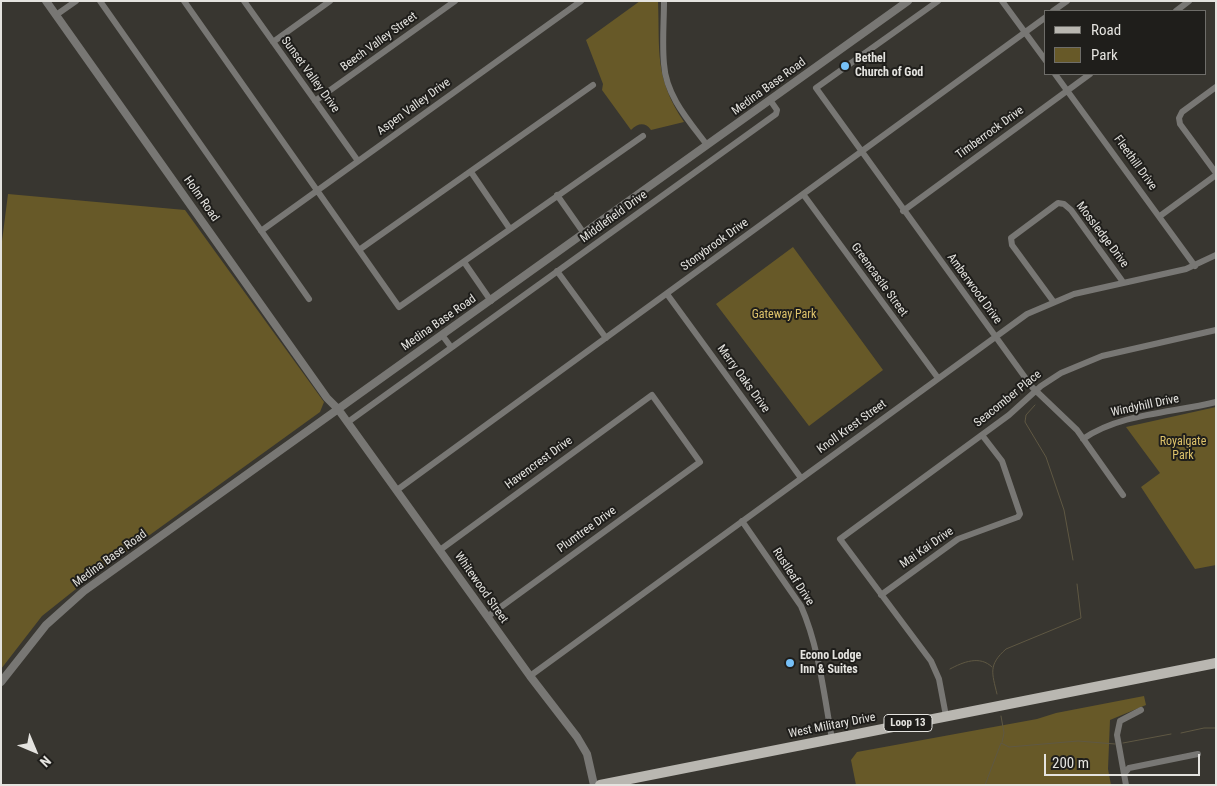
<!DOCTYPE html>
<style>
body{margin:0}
#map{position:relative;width:1217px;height:786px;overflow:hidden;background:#383630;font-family:"Roboto Condensed",sans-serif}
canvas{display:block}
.frame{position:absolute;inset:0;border:2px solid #e4e3df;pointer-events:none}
.legend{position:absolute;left:1044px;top:10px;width:162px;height:65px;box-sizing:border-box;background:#1f1e1b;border:1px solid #6e6d69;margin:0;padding:6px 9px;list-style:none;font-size:15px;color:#e4e3df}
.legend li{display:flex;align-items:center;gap:10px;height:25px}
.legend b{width:25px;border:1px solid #6e6d69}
.north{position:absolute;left:10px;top:726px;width:50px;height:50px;-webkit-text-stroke:4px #1f1e1b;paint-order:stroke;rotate:135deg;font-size:14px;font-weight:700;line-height:20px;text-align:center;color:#e4e3df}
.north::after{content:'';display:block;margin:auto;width:18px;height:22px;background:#e4e3df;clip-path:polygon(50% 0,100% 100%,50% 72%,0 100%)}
.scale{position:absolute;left:1044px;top:754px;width:156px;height:22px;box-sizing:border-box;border:2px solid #e4e3df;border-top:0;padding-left:6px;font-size:15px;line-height:18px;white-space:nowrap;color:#e4e3df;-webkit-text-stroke:4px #1f1e1b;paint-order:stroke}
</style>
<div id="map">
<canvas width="1217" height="786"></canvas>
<div class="frame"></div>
<ul class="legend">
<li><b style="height:6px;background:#b9b7b1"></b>Road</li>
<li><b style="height:14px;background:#675928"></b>Park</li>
</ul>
<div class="north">N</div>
<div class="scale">200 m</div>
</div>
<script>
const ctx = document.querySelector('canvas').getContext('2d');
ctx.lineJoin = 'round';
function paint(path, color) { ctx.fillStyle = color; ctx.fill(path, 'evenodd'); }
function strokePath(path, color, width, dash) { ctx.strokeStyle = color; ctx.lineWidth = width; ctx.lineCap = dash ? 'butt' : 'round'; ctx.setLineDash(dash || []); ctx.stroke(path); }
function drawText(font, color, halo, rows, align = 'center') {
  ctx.font = font + ' "Roboto Condensed",sans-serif'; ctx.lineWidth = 4; ctx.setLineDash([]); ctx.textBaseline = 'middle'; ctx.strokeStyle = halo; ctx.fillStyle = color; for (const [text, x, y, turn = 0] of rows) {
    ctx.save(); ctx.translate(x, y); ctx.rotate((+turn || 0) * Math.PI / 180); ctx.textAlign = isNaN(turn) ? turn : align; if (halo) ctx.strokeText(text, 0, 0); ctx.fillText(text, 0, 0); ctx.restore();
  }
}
const green = new Path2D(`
 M640,1H658C660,52 654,77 684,122L651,130C645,122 638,123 631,130L602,90L603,84L586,40Z
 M8,194L185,210L324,402L320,412L86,581L42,616L1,669V249Z
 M793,247L883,370L809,426L716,304Z
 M1216,407V565L1195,569L1141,487L1160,473L1126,427Z
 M1144,696L1146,705L1110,720L1108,769L1111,785H856L851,760L857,752L1037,719L1056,713Z`);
const stream = new Path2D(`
 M1035,405L1026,415L1025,422L1046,457L1064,510L1073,560
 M950,669C963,662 980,655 992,667
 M997,694C992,673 988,665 1006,649L1081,618L1077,584
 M1001,716L1004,733L1002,742
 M1181,733L1204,728H1216
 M1123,743L1171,734
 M985,785L1001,743L1009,747L1078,741L1115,744`);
const minor = new Path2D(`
 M100,1L309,299
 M184,1L399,307L643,136
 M244,1L358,161
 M664,1C664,22 662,43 664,64C666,96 689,121 707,145
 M938,1L816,88L1032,387L1077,430L1123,495
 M1002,1L1046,61
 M1053,11L1067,1
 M1176,11L1189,1
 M56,15L76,1
 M273,42L330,1
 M1055,74L1195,266
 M1216,87L1182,112L1179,118L1180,124L1216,173
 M315,101L455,1
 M471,172L510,229
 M803,194L938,378
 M557,195L583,232
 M903,211L1090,74
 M1160,216L1216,175
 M261,231L581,1
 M359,250L593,85
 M464,262L491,301
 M557,271L606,338
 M667,294L801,478
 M1053,301L1012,245L1011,238L1058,203L1064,204L1071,210L1123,282
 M442,335L451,347
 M348,422L776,114L777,110L770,100
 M1083,439C1121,413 1172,413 1216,402
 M397,490L1046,17
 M742,521L801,606C819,647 824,695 832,739
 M440,550L652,395L700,462L487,617
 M881,595L958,539L1018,517L1020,514L1002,461L982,435
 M530,676L1027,314L1074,294L1186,269L1216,255
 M946,716L939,679L931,661L840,539L1009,415L1041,386L1061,373L1102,356L1216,330
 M1124,774L1117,735L1120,721L1141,710
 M1126,785L1124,774L1129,768L1198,754`);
const tertiary = new Path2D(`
 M46,1L327,398L338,409L530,676L577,737L587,754L594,785
 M1,682L46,625L84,591L908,1`);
const primary = new Path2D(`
 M600,785L1216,663`);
const markers = [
 [845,66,5,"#76c0f7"],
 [790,663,5,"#76c0f7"]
];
const shields = [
 [908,723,48]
];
const shieldNames = [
 ["Loop 13",908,723]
];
const streetNames = [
 ["Beech Valley Street",379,42,-36],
 ["Sunset Valley Drive",310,75,54],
 ["Medina Base Road",769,87,-36],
 ["Aspen Valley Drive",414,107,-36],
 ["Timberrock Drive",990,133,-36],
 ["Fleethill Drive",1135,163,54],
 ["Holm Road",201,199,55],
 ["Middlefield Drive",614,217,-36],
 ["Mossledge Drive",1102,235,53],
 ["Stonybrook Drive",715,245,-36],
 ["Greencastle Street",879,280,54],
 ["Amberwood Drive",974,289,54],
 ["Medina Base Road",439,323,-35],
 ["Merry Oaks Drive",743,379,54],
 ["Seacomber Place",1008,399,-39],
 ["Windyhill Drive",1145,406,-12],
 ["Knoll Krest Street",852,427,-36],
 ["Havencrest Drive",539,463,-36],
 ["Plumtree Drive",587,530,-36],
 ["Mai Kai Drive",927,548,-35],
 ["Medina Base Road",110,559,-36],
 ["Rustleaf Drive",793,577,57],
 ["Whitewood Street",481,588,55],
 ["West Military Drive",832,726,-11]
];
const poiNames = [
 ["Bethel",855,59],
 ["Church of God",855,73],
 ["Econo Lodge",800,656],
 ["Inn & Suites",800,670]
];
const parkNames = [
 ["Gateway Park",784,315],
 ["Royalgate",1183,442],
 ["Park",1183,456]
];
paint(green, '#675928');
strokePath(stream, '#5f5843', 1);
strokePath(minor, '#787774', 6);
strokePath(tertiary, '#787774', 8);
strokePath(primary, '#b9b7b1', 10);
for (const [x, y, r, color] of markers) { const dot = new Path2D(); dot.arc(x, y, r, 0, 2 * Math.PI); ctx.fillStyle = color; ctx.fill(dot); strokePath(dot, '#1f1e1b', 2); }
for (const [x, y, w] of shields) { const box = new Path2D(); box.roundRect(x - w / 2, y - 8.5, w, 17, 4); ctx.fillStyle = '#1f1e1b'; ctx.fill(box); strokePath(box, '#e4e3df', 1); }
drawText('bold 11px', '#e4e3df', null, shieldNames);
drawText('12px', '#e4e3df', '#1f1e1b', streetNames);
drawText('bold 12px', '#e4e3df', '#1f1e1b', poiNames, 'left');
drawText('12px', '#ddc26a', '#1f1e1b', parkNames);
</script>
